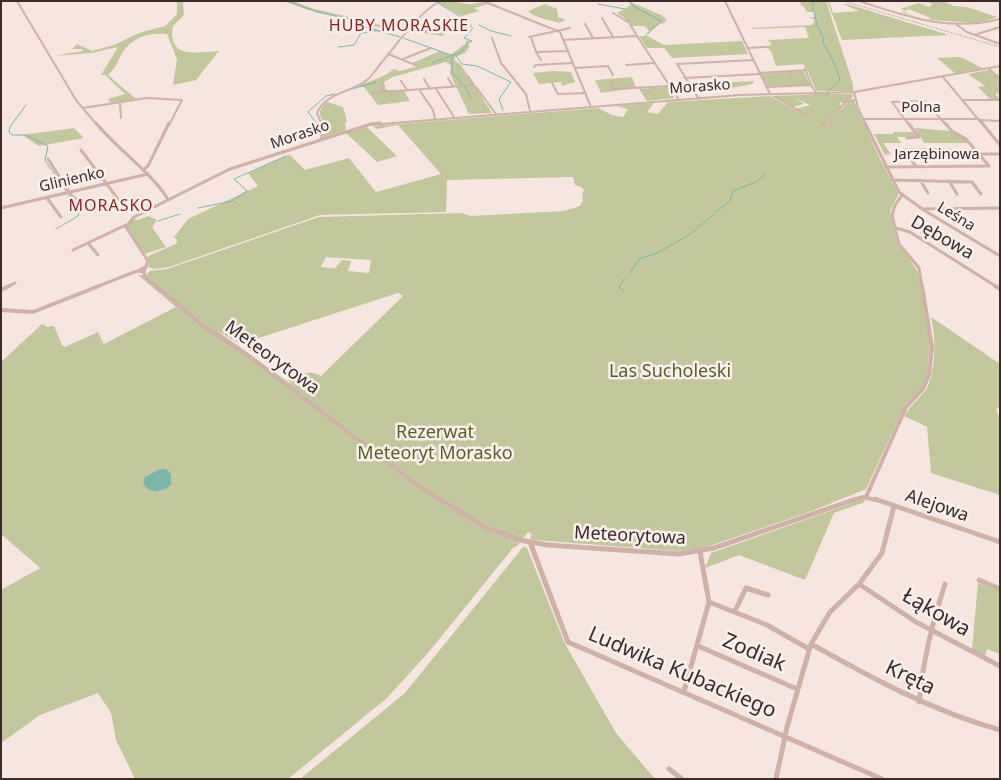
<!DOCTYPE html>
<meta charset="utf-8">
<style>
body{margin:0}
#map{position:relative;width:1001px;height:780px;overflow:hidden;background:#f6e6df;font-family:"Noto Sans",sans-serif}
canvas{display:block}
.frame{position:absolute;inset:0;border:2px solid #3c2b29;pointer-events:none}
</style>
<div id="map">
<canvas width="1001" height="780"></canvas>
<div class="frame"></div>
</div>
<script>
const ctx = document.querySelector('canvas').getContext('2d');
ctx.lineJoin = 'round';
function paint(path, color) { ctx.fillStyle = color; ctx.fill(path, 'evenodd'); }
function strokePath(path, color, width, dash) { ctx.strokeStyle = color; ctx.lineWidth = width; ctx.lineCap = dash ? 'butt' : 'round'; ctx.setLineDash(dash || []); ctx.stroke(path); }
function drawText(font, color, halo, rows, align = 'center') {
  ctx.font = font + ' "Noto Sans",sans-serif'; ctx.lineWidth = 5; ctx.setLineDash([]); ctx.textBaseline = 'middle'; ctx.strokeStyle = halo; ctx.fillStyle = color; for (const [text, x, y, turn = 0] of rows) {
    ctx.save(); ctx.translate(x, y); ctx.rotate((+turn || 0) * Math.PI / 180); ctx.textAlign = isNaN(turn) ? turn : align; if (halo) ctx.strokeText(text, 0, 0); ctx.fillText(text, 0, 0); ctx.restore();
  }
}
const green = new Path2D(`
 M175,1H183L184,15L173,26C167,60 197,52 219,51L196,80L173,85L177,59L167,34C147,33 132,37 121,55C117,63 115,69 108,75L136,99L111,103L108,99L125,94L105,75H101L118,47L91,53L54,56L83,51L82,49H72L77,44L92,51L114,45L139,33L165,26L177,14V3Z
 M283,1H293L314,9L354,18L366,26L400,37L367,29L351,20L309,10Z
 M442,1C451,1 459,2 467,4C475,5 479,0 488,4L474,8L479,11L462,16L438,3Z
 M628,1L661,15L665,18L666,22L658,25L649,33H647L649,31L645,26H632L630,22L617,13L631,5Z
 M794,1H826L853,84V91H817C810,81 810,71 803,64L776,66L772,53L766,46L772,45L768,40L809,38L805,27L753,29L751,28L812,25L815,20L809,17H814V12H807L804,7L800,4L801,2Z
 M827,1H829L833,13L859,11L843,4H847L949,35L842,40Z
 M923,1H943L954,6L967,7L997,17C963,31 925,23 890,10L919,18L902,12L903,11C925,23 950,24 975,23L932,20L927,19L931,18L908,9L906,11L900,9L919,3L929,7L933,4Z
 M545,4L557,9L558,17L566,20L559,23C548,19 536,19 528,11Z
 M419,23L452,26L443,36L410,31Z
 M639,36H647L664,45L742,41L748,54L672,58L664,48H647Z
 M467,40L470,41L467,44L470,46L465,53L455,57L454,60L461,65L492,113L469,114L450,74L451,66L446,62L393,77L384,82L386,90L404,91L410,101L378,105L364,87L358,86C370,81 383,78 394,69L400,71L418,66L412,63L440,51L450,55L465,44Z
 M961,57L984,69L956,74L937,58Z
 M989,70L1000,76V93L995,94L1000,99H990L978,87L985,86L968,74Z
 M553,71L571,72L575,82L562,86L561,82L539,84L533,73Z
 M804,71L810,85L767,86L761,74Z
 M632,77L636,88L601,93L595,80Z
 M753,81L754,83C743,87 706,93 698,84Z
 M667,87L674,98L647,101L639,89Z
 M823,94H853L852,98L844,103H839L841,106L820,126L823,127L849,101H854L878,155L898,193V195L890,211L896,239L918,272L930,345L927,375L922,388L905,405L866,489L812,511L701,549L678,551L535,540L530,539L532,534L528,532L518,545L513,548L428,653L387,698L288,779H135L116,740L111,713L98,693L40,715L1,743V590L40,568L1,534V362L42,324L47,327L54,326L62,345L65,347L98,332L104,344L176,307L138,275H146L150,271L167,269L319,217L461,213L471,216L564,211L580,206L583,200L582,193L584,192L583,188L575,185L573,177L447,180L446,212L320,215L169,267L154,269L149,267L148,256L176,244L177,240L174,237L188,219L258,186L248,173L286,156L290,155L305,170L349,158L376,192L441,174L398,125L377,129L372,126L598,108L612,115L623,117L628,109L616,106L654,103L647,112L658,114L668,102L770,96L806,116L795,109L810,105L794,98L804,104L793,107L773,96ZM326,257L371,260L369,273L348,271L351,261L342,260L335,268L338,269L321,267ZM398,293L403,296L321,376C311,369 298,375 288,379L291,384L216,330L240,344Z
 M327,102L343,107L347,121L345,123L346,130L323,138L326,131C324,117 313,114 327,102Z
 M366,126L397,156L377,162L346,133Z
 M74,128L84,138L39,146L22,135Z
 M915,128L950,131L964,139L968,143H924Z
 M893,132H913L917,137H897L901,143H883L891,154L885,155L874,134H894Z
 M149,216L157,220L152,227L166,247L145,254L127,226L133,219L137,220Z
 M931,317L1000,364V406L996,410L1000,419V495L931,473L927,427L904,416C910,405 921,398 927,388C936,371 936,335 931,317Z
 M864,499L865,502L834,513L805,580L739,555L705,568L711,553Z
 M523,547L527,548L564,642L616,733L655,779H300L405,693Z
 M978,583L1000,591V654L987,649L985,656L972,649Z`);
const water = new Path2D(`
 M160,469H166L171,474V485C162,492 149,495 143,483L145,477Z`);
const stream = new Path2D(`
 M287,1L317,12L354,20L366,27L400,37
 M441,1L438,3L463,18
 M629,1L633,6L661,21L645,36
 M813,1V11
 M598,4L625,9
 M814,12L817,25L824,39L823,43L831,56L840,79L828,92
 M471,25V27
 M479,25L491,31L511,36
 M469,33L473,28
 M467,35L464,38L472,41L467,44
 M403,38L451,55
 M339,47L354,45L361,33L375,31
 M455,54L462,64L477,66L511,82L499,99L503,110
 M452,56V72L463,85
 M432,63L461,52L467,45
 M464,86L471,98
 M352,89L376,82
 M825,94H829
 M26,105L10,127L9,132L12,135H26L48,146L45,160L66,191
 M321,129L308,112L326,96L335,94
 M759,180L766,174
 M198,208L232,201L247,191L234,179L286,156
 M716,212L730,201L733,191L758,181
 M158,221L180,214
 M63,225L78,216L80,209L68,195
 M56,229L61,226
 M630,273L639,259L657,253L689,235L713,215
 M624,279L619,287L624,292`);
const minorFar3 = new Path2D(`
 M17,1L76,100L97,125
 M483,1L560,32L591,107
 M725,1L770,94L806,115
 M859,1C908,17 949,32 1000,19
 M613,13L628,22
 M602,18L613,37
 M627,19L637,36
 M585,24L593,38
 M375,25L407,32
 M957,25L967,32L1000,44
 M974,35L1000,27
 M529,37L570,28
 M531,37L536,52
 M492,38L501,63L526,94L530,111
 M563,40L637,36L679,100
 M747,48L766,47
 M388,54L418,66
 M403,59L431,48
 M541,60L536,52L568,51
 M626,65L655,63
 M534,67L536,65L573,63
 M575,68L608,66L613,75
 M805,68L811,85L817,94
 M989,69L1000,79
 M759,73L806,70
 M943,77L983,125
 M448,78L453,86L451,87
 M684,78L760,74
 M424,79L430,89
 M401,81L407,90
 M552,83L558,94L586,93
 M611,83L613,89L670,86
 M380,84L384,92L474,85L468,76
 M476,87L496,114
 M766,87L811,85
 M436,89L454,117
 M420,91L433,110L435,119
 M854,92L858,108L866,125
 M372,93L384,92
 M699,99L677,64L753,60
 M963,100H1000
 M120,104L121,118
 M83,108L147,98L182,100L169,125
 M863,119H979
 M980,120L1000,121
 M322,125L317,113C325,93 352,92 367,80C373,75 377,68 382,62C399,42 417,14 440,1
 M369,125L740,95L854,92L1000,66
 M823,125L847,101L855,100
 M909,125L892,102L925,101L946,125`);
const minorFar2 = new Path2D(`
 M96,123C118,150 149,170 168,199
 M865,123L899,192L922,209L1000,256
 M945,123L952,131L966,139L989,166
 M982,123L1000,145
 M822,126L825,123
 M907,138L919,137L908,123
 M321,140L324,130L321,123
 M81,150L118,199
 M930,150H949L955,158H937Z
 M953,154H1000
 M48,159L71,195L87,209
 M916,166L904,150H930
 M886,167L989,166
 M143,170L148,166L169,123
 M892,180L972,182L981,194
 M920,180L928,193
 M949,181L957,194
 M902,195L895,205L892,215L899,244L919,268L922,287
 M47,198L61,217
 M1,208L148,174
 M922,209L1000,208
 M896,228L910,232L997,287
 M88,243L98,255
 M73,250L126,225
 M144,272L145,277L157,287
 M144,272L148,261L126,227L134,217L230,169L371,124L380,123
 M144,272L137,271L147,266
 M7,287L15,283
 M96,287L137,271`);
const minorFar1 = new Path2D(`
 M156,286L202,325L246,354L416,484L442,501
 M995,286L1000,289
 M1,290L9,286
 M1,310L33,312L99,286
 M866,497L906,407L923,389L929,375L932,347L922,286
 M852,501L863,497L880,501`);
const minor = new Path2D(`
 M440,499L484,527L520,540L547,545L679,554L714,548L856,499
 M875,499L1000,542
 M530,542L568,642L882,779
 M979,580L1000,589
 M859,584L916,622L1000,666
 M709,602L767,625L809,649
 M735,611L746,588L768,595
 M811,644C872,678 932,711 1000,730
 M698,646L797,689
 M684,691L709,602L700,552
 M919,702C923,662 932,622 945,584
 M669,769L682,779
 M776,779L787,727L811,644L830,612L859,584L882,553L894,506`);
const rail = new Path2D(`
 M843,1L1000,47`);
const farStreetnames = [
 ["Morasko",700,87,-4],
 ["Polna",921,108],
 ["Morasko",300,135,-19],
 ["Jarzębinowa",937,155],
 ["Glinienko",72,180,-13],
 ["Leśna",956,217,31]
];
const farNeighbourhoodnames = [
 ["HUBY MORASKIE",399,26]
];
const farQuarternames = [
 ["MORASKO",111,206]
];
const streetNames = [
 ["Dębowa",942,238,30],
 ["Meteorytowa",272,358,36],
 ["Alejowa",937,506,19],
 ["Meteorytowa",630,536,3]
];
const parkNames = [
 ["Las Sucholeski",670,372],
 ["Rezerwat",435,433],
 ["Meteoryt Morasko",435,454]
];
const nearStreetnames = [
 ["Łąkowa",936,613,30],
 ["Zodiak",754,653,23],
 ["Ludwika Kubackiego",682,673,23],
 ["Kręta",910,678,26]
];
paint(green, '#c3c79c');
paint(water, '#7ab7ab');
strokePath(stream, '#7ab7ab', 1);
strokePath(minorFar3, '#d0b1a8', 2);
strokePath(minorFar2, '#d0b1a8', 3);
strokePath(minorFar1, '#d0b1a8', 4);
strokePath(minor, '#d0b1a8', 5);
strokePath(rail, '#3c2b29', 1, [0.5, 2]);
drawText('15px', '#3c2b29', '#fcf1ec', farStreetnames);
ctx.letterSpacing = '1px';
drawText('16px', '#961817', '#fcf1ec', farNeighbourhoodnames);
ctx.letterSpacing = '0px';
ctx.letterSpacing = '1px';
drawText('16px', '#961817', '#fcf1ec', farQuarternames);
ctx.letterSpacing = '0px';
drawText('18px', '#3c2b29', '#fcf1ec', streetNames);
drawText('18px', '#575e29', '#fcf1ec', parkNames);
drawText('21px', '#3c2b29', '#fcf1ec', nearStreetnames);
</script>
